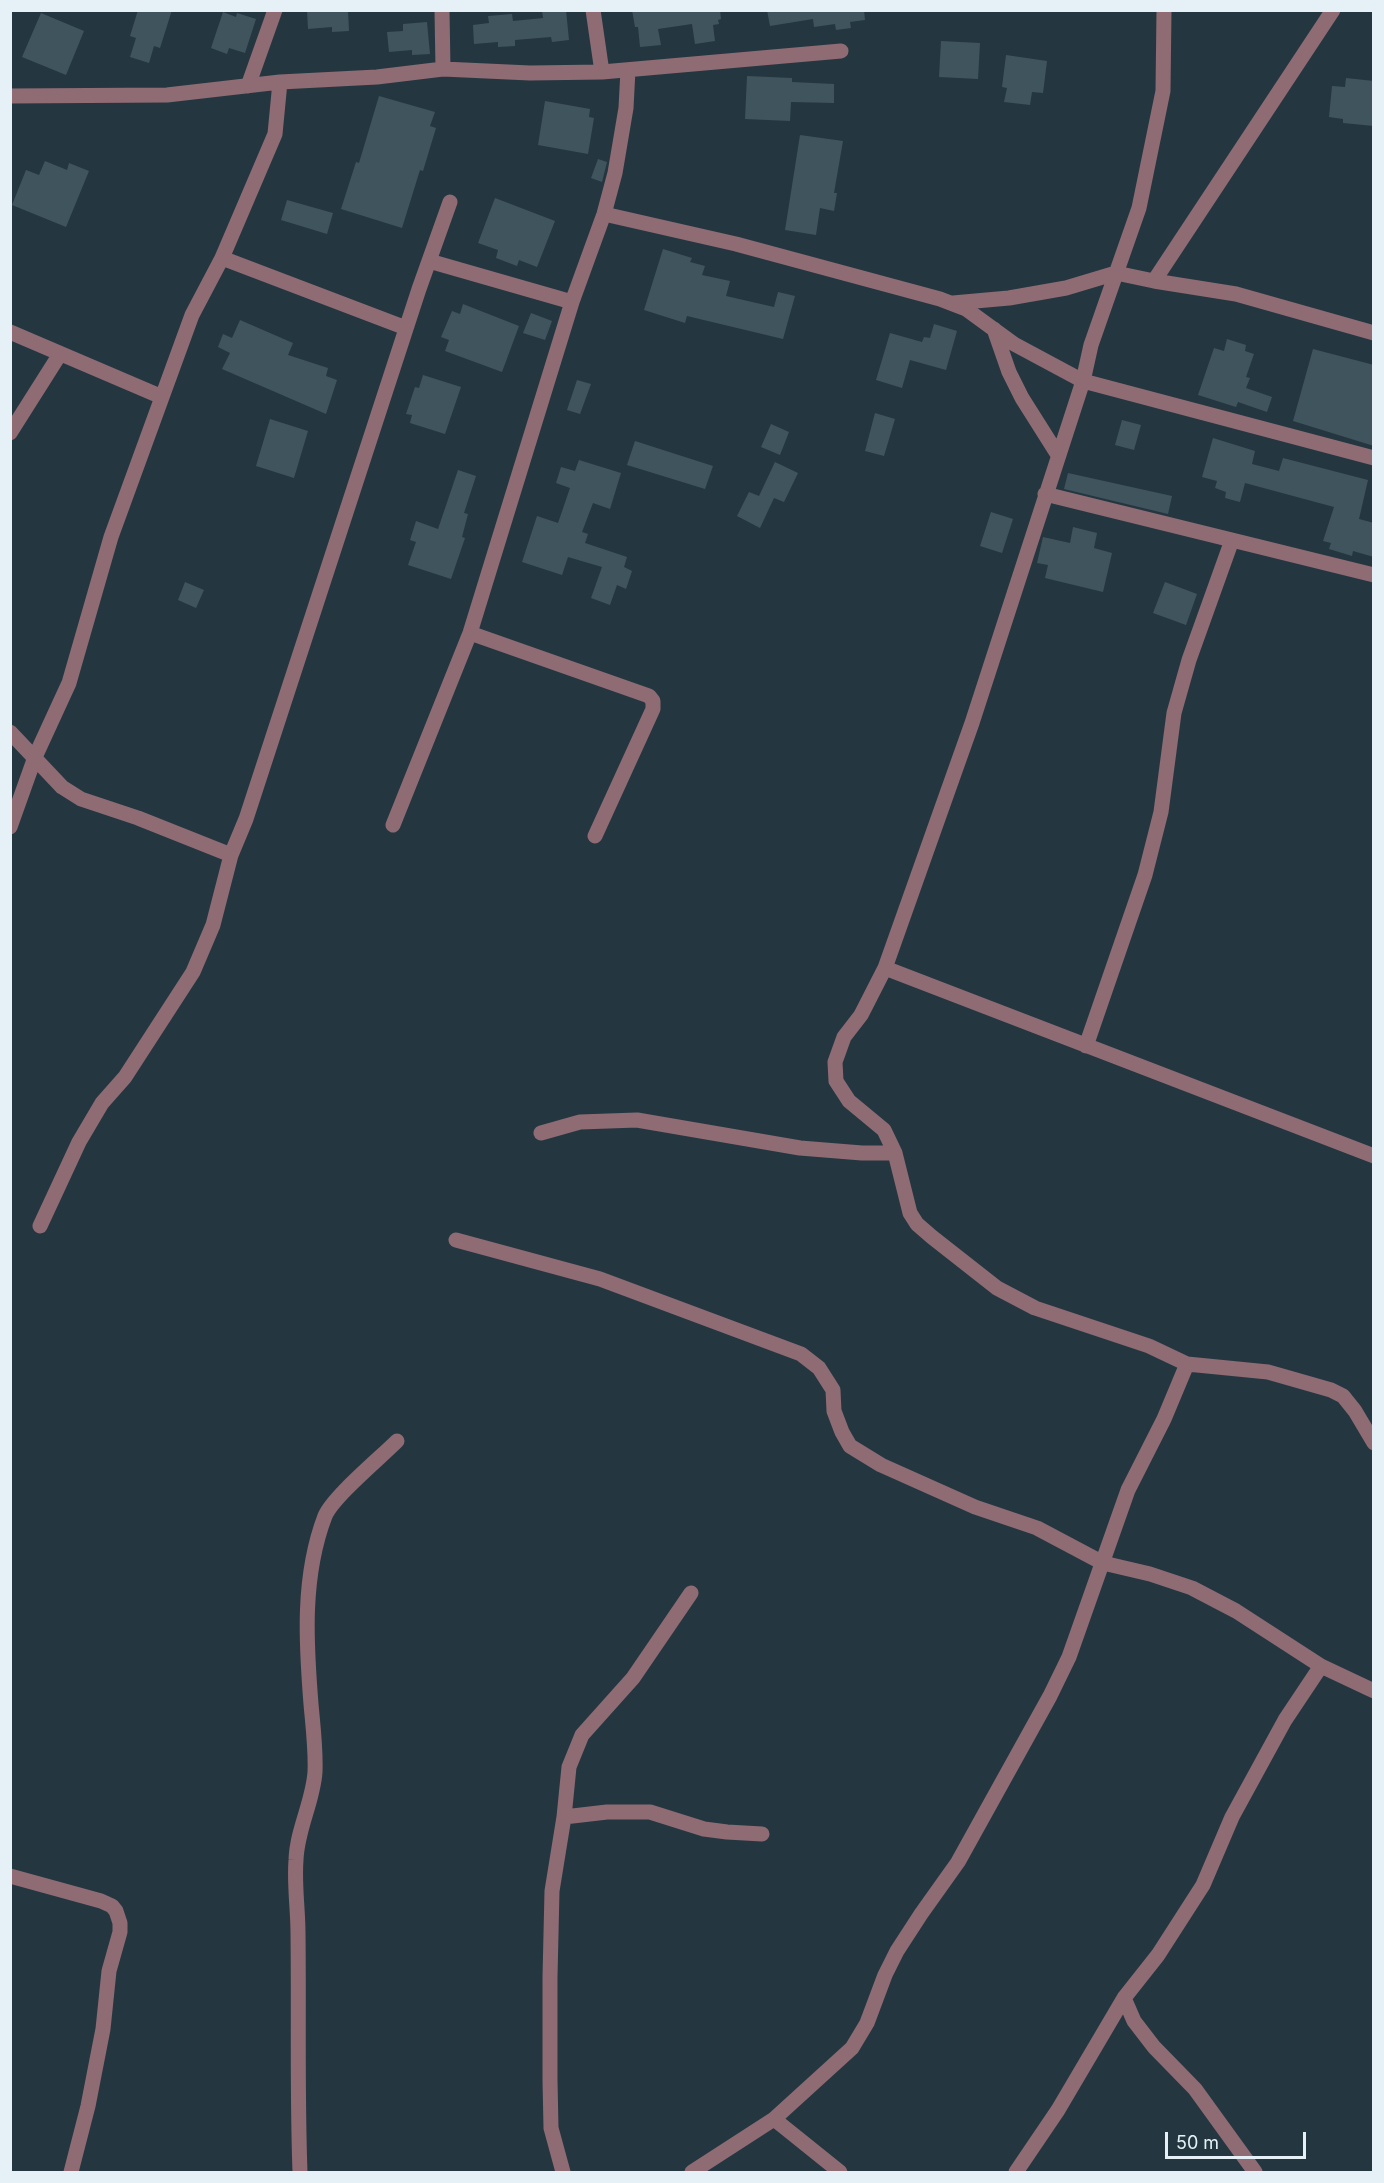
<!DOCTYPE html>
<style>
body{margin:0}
#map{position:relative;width:1384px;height:2183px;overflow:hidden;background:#243740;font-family:Inter,sans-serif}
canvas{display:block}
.frame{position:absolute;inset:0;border:12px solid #e5f1f6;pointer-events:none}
.scale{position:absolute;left:1165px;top:2132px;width:141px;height:27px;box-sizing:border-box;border:3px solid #e5f1f6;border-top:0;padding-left:8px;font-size:18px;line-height:21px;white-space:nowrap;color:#e5f1f6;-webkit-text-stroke:4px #243740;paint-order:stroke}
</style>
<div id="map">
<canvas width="1384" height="2183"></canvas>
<div class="frame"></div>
<div class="scale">50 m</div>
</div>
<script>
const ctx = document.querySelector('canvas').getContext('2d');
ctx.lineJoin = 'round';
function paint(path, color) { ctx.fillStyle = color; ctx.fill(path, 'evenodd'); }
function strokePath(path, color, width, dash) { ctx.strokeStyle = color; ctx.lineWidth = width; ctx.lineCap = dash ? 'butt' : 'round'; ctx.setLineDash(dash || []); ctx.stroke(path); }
const building = new Path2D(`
 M138,10H172L160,48L154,46L149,63L130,57L136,38L130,36Z
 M307,10H348L349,31L332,32V27L308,29Z
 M542,10H566L569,40L552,42L551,37L515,40V46L498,47V42L474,44L473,25L489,23L488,16L512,14L513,21L543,18Z
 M632,10H720L721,19L718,20L719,24L713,25L715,41L695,44L692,24L658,29L661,45L640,47L638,27H635Z
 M767,10H864L865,20L850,22L851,28L836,30L835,24L814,27L813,19L770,26Z
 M223,12L236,17L237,13L256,19L245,53L229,48L227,54L211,48Z
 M41,13L84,31L66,75L22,57Z
 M427,22L430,54L412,55V50L389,52L387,32L403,31V24Z
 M941,41L980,43L978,79L939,77Z
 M1006,55L1047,61L1043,93L1032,92L1030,105L1004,102L1007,88L1002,87Z
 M747,76L792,78V82L834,84V103L791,102L790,121L745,119Z
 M1346,78L1374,81V126L1343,123V119L1329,117L1332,86L1345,87Z
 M379,96L435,112L430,126L436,128L423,171L420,170L402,228L341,209L356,162L359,163Z
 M545,101L590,109L589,117L594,118L588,154L538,145Z
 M800,135L843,141L834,193H837L834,211L820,208L816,235L785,230Z
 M598,159L607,162L602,182L591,178Z
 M45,161L67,170L69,163L89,171L66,227L12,205L26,170L39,175Z
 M495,198L555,221L537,267L519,260L517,266L496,258L498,250L478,243Z
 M287,200L333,213L327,234L281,220Z
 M663,249L692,258L690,262L705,266L702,275L730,281L726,296L774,307L778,292L795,296L783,339L687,316L685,323L644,310Z
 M463,304L519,326L502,372L445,351L449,340L441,337L452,311L460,314Z
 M531,313L552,321L545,340L523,333Z
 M240,320L293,343L288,355L328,368L326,376L337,380L326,414L222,369L230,353L218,347L223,334L232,338Z
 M934,324L957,331L946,370L910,360L902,388L876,380L890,333L922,342L924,337L930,338Z
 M1227,339L1246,345L1245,351L1254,354L1246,377L1250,378L1246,388L1272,397L1267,412L1238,402L1236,407L1198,395L1214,348L1224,351Z
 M1313,349L1374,365V446L1293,421Z
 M423,375L461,387L445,434L410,423L412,415L406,414L415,387L419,388Z
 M577,380L591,384L580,414L567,410Z
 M875,413L895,419L884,456L865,451Z
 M270,419L308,431L294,478L256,466Z
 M1122,420L1141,425L1134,450L1115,445Z
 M771,424L789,432L780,455L761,447Z
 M1213,438L1255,451L1252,464L1279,471L1283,458L1368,480L1359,519L1374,523V557L1353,551L1352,556L1329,549L1331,543L1323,541L1334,507L1245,483L1240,502L1225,498L1226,492L1215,488L1217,481L1202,477Z
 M635,441L713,466L705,489L627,465Z
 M579,460L621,473L610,509L593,503L582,532L588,534L585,543L627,557L624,567L632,571L626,589L617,585L610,605L591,598L602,567L568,557L562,575L522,562L537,516L558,523L570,488L556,483L561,467L575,471Z
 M775,462L798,473L784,502L774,498L760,528L737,516L749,492L759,496Z
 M458,470L476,476L464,513L468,514L462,537L465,538L451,579L408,565L416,542L410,540L416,521L438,529Z
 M1068,473L1172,496L1168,514L1064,489Z
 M991,512L1013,519L1002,553L980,546Z
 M1073,527L1097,533L1094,548L1112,553L1103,592L1045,578L1048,565L1037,563L1043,537L1070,543Z
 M185,582L204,590L196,608L178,600Z
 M1165,582L1197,594L1186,625L1153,613Z`);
const street = new Path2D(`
 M442,10L443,69
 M593,10L602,72
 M248,86L275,10
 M10,96L167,95L280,82L377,77L443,69L530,73L602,72L841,51
 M604,214L736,244L940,299L966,309L1014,344L1083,381L1374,458
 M222,258L406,328
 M429,261L572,302
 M1154,281L1333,10
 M953,303L1009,298L1066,288L1116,273L1154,281L1236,294L1374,333
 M994,329L1009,372L1022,398L1058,455
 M10,332L162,397
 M10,433L60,354
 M1045,494L1374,575
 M470,633L649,696L653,701V709L595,836
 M10,732L62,787L81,799L138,818L231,855
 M393,825L470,633L572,302L604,214L615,173L626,108L628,70
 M10,827L35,757L69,683L111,537L192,315L222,258L275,134L280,82
 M885,968L1374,1156
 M1086,1046L1145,875L1161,812L1174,713L1189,660L1232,540
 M541,1133L580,1122L637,1120L800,1148L862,1153H895L910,1213L917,1224L932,1237L997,1288L1035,1308L1149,1346L1187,1364L1268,1372L1331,1390L1343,1396L1355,1411L1374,1443
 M895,1153L884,1130L849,1101L836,1081L835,1062L844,1037L861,1015L885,968L972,723L1083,381L1091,345L1139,208L1163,91L1164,10
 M40,1226L79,1142L102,1103L125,1077L193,972L213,925L231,855L246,819L419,289L450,202
 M456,1240L600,1279L801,1354L819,1368L833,1390L834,1411L842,1432L850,1446L881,1465L975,1507L1037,1528L1103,1563L1150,1574L1192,1588L1236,1611L1321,1666L1374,1691
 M564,1817L607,1812H650L704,1829L727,1832L762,1834
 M10,1876L101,1901L112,1906L116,1911L120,1923V1932L109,1971L103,2029L88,2106L71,2172
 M1124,1998L1134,2021L1154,2047L1195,2089L1255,2172
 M774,2119L840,2172
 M300,2172C297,2092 299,2013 298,1933C298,1909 294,1884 296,1860C297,1829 313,1802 315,1772C316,1750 313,1727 311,1704C306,1642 302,1576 325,1516C333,1497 380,1458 397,1441
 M563,2172L551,2128L550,2080V1977L552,1891L564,1817L569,1767L582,1735L633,1678L691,1593
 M692,2172L774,2119L852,2048L867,2023L885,1975L897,1951L921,1914L958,1862L1050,1696L1069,1657L1128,1490L1164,1419L1187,1364
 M1016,2172L1058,2110L1124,1998L1158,1955L1203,1885L1232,1817L1285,1720L1321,1666`);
paint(building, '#40545e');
strokePath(street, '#8f6b74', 15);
</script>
